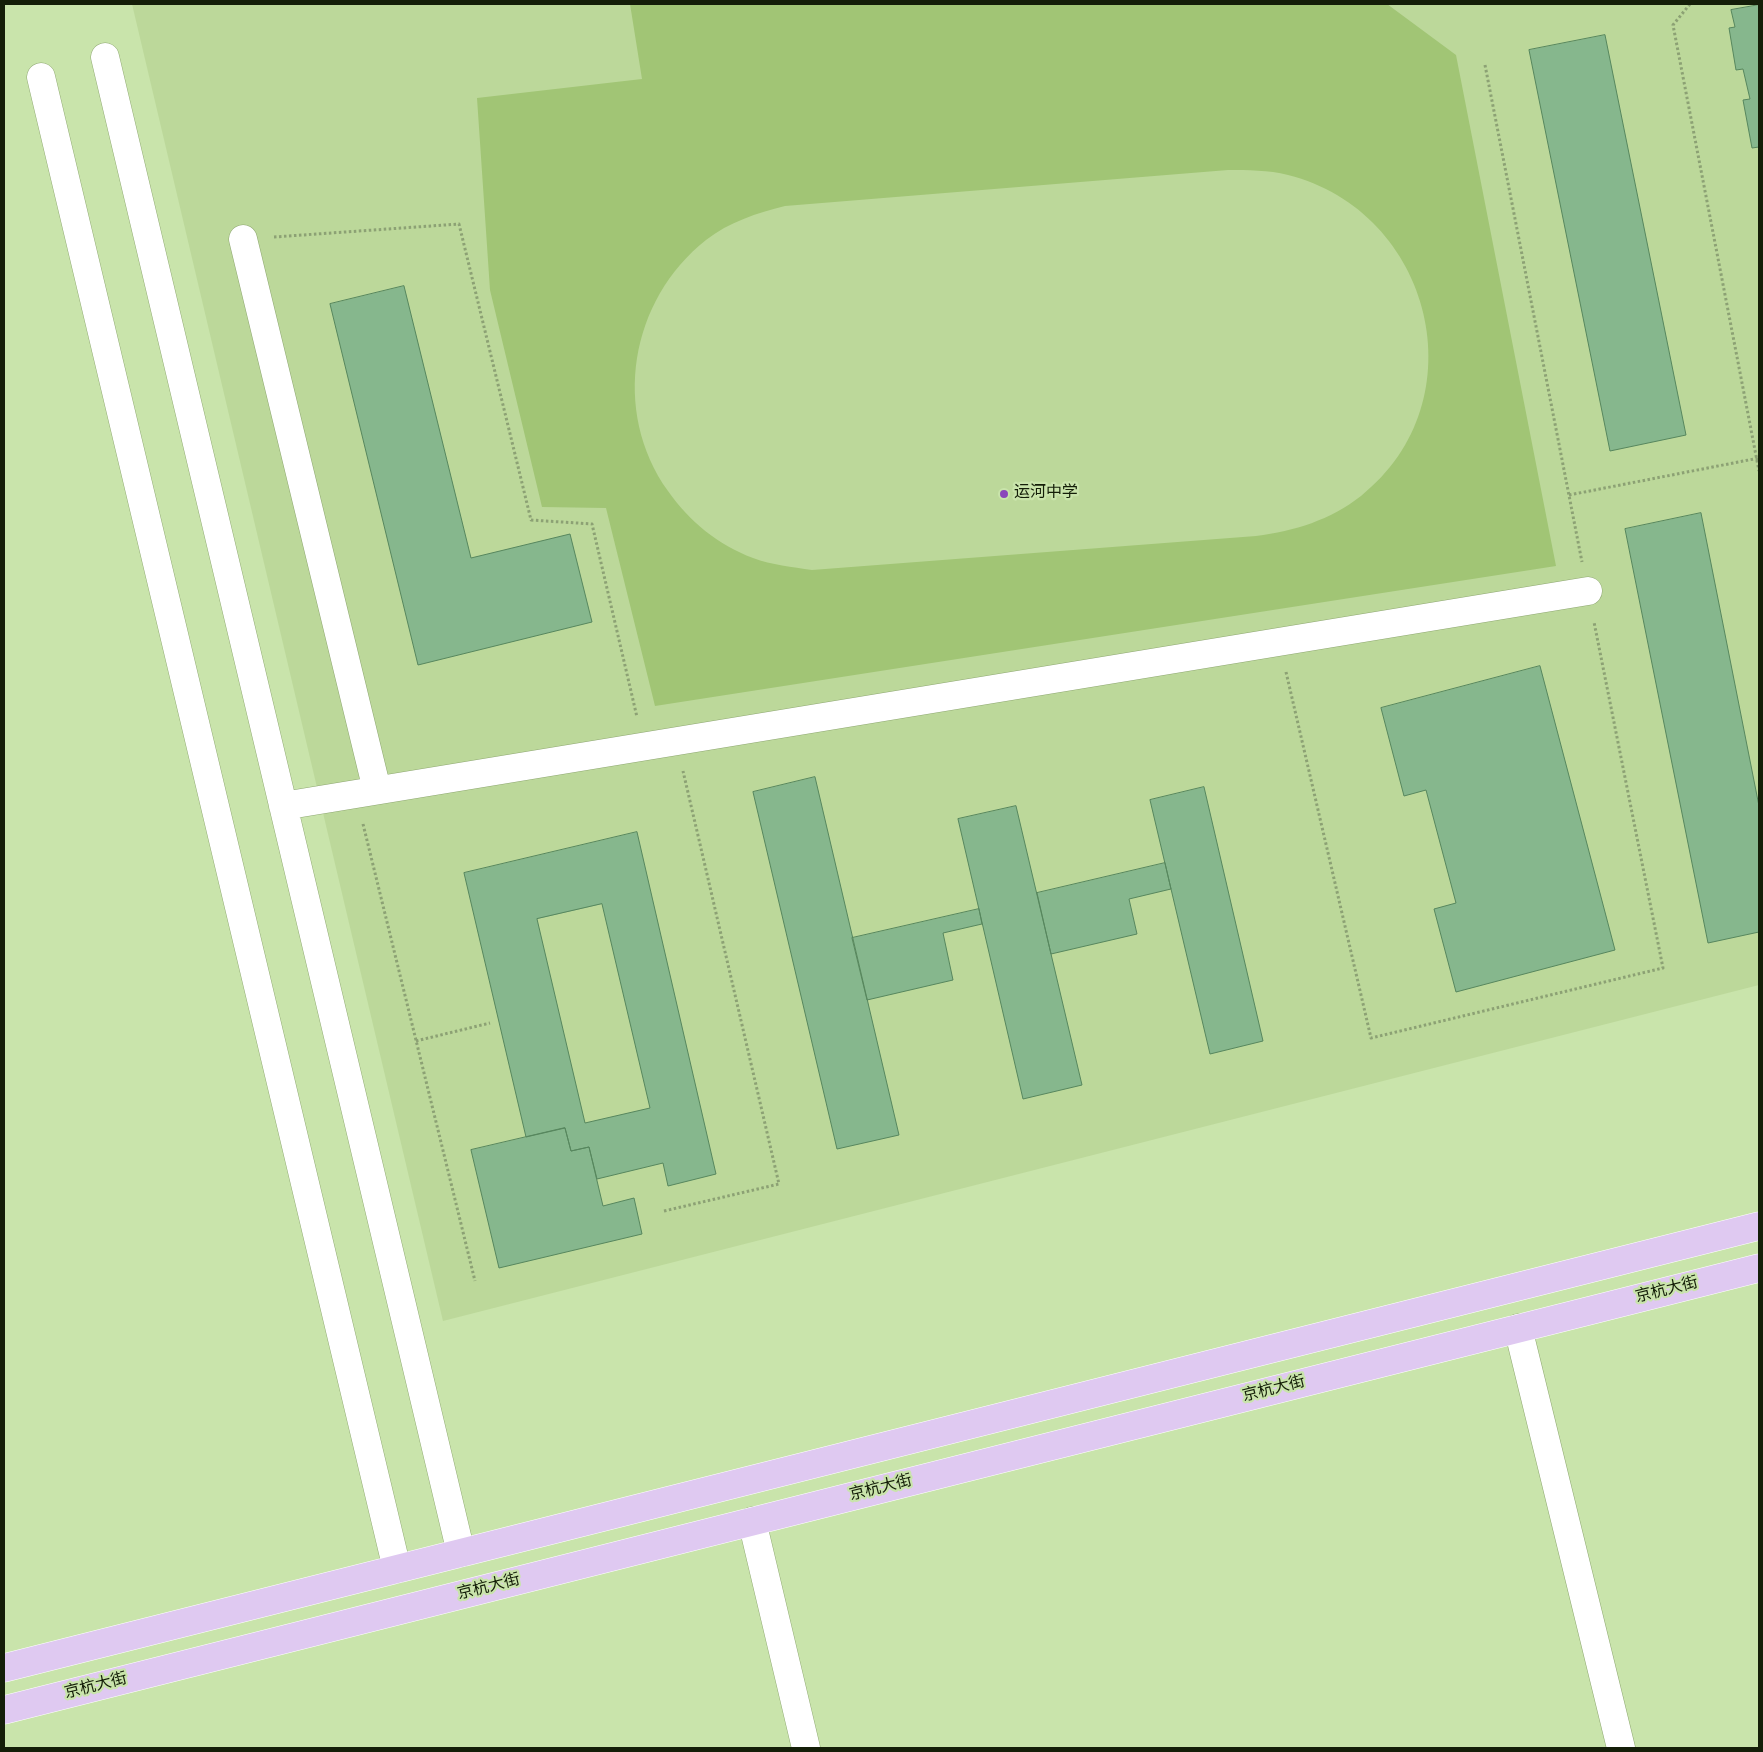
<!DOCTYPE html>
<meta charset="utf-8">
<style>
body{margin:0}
#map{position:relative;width:1763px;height:1752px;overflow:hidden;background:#c9e4ab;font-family:Spectral,serif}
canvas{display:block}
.frame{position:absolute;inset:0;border:5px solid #141e08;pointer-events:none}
</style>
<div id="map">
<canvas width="1763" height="1752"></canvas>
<div class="frame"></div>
</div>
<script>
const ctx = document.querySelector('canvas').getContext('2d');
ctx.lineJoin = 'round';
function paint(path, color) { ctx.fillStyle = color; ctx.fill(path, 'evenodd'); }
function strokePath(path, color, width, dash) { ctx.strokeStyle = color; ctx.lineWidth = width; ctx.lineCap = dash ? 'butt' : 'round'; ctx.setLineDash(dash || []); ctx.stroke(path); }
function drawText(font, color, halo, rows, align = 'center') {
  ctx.font = font + ' Spectral,"Noto Sans SC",serif'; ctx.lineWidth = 4.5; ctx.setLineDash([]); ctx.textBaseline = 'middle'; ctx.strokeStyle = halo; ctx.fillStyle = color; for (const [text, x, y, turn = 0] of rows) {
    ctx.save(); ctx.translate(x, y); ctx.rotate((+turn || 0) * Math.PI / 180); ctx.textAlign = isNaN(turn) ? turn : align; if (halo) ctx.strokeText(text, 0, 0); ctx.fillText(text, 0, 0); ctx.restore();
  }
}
const built = new Path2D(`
 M132,4H1759V985L443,1321Z`);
const green = new Path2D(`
 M630,4H1387L1456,55L1556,566L655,706L606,508L542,507L490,290L477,98L642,79ZM1228,170C1248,170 1268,170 1288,175C1432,211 1481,401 1361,496C1330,520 1295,531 1256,536L812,570C792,567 772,565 753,558C718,545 689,521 668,491C611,411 630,300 706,240C729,222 757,213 785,206Z`);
const building = new Path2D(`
 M1759,5V149V147L1752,148L1743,100L1750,99L1743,69L1736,70L1729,28L1735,27L1731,10Z
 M1605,35L1686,435L1610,451L1529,50Z
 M404,286L471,558L570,534L592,622L418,665L330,304Z
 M1701,513L1759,806V932L1708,943L1625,529Z
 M1540,666L1615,950L1456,992L1434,909L1456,903L1426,790L1404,796L1381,708Z
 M815,777L899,1135L837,1149L753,792Z
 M1204,787L1263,1041L1210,1054L1150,800Z
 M1016,806L1082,1085L1023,1099L958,819Z
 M637,832L716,1174L668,1186L663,1163L597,1179L589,1147L571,1151L565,1128L526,1137L464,873ZM602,904L650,1108L585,1123L537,919Z
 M1165,863L1171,889L1129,899L1137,934L1051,954L1037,893Z
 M979,909L982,924L943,933L953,980L867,1000L852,938Z
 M565,1128L571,1151L589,1147L603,1206L634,1198L642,1234L499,1268L471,1150Z`);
const path = new Path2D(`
 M1690,4L1673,25L1759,471
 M1485,65L1582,562
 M274,237L459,224L531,520L592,524L637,717
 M1569,495L1759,458
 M1286,672L1371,1038L1663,968L1594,622
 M363,824L475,1281
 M416,1041L490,1023
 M664,1211L779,1184L683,771`);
const minor = new Path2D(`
 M105,57L461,1553
 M41,77L397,1569
 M243,239L377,790
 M283,806L1588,591
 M1518,1328L1621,1748
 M752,1521L806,1748`);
const major = new Path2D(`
 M4,1668L1759,1226
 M4,1710L1759,1268`);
const markers = [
 [1004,494,5,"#8a46bb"]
];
const poiNames = [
 ["运河中学",1014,494]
];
const streetNames = [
 ["京杭大街",1667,1291,-14],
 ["京杭大街",1274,1390,-14],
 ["京杭大街",881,1489,-14],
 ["京杭大街",489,1588,-14],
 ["京杭大街",96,1687,-14]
];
paint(built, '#bcd89a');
paint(green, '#a1c575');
paint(building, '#86b78d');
strokePath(building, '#57875e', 1);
strokePath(minor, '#8fa872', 29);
strokePath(major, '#fff', 29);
strokePath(path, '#8ca174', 3, [2.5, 2.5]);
strokePath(minor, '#fff', 28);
strokePath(major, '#dfc9f1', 28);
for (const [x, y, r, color] of markers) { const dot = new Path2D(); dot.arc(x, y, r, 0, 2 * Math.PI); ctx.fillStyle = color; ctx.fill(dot); strokePath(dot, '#c9e4ab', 2); }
drawText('16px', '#141e08', '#c9e4ab', poiNames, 'left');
drawText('16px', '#141e08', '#c9e4ab', streetNames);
</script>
